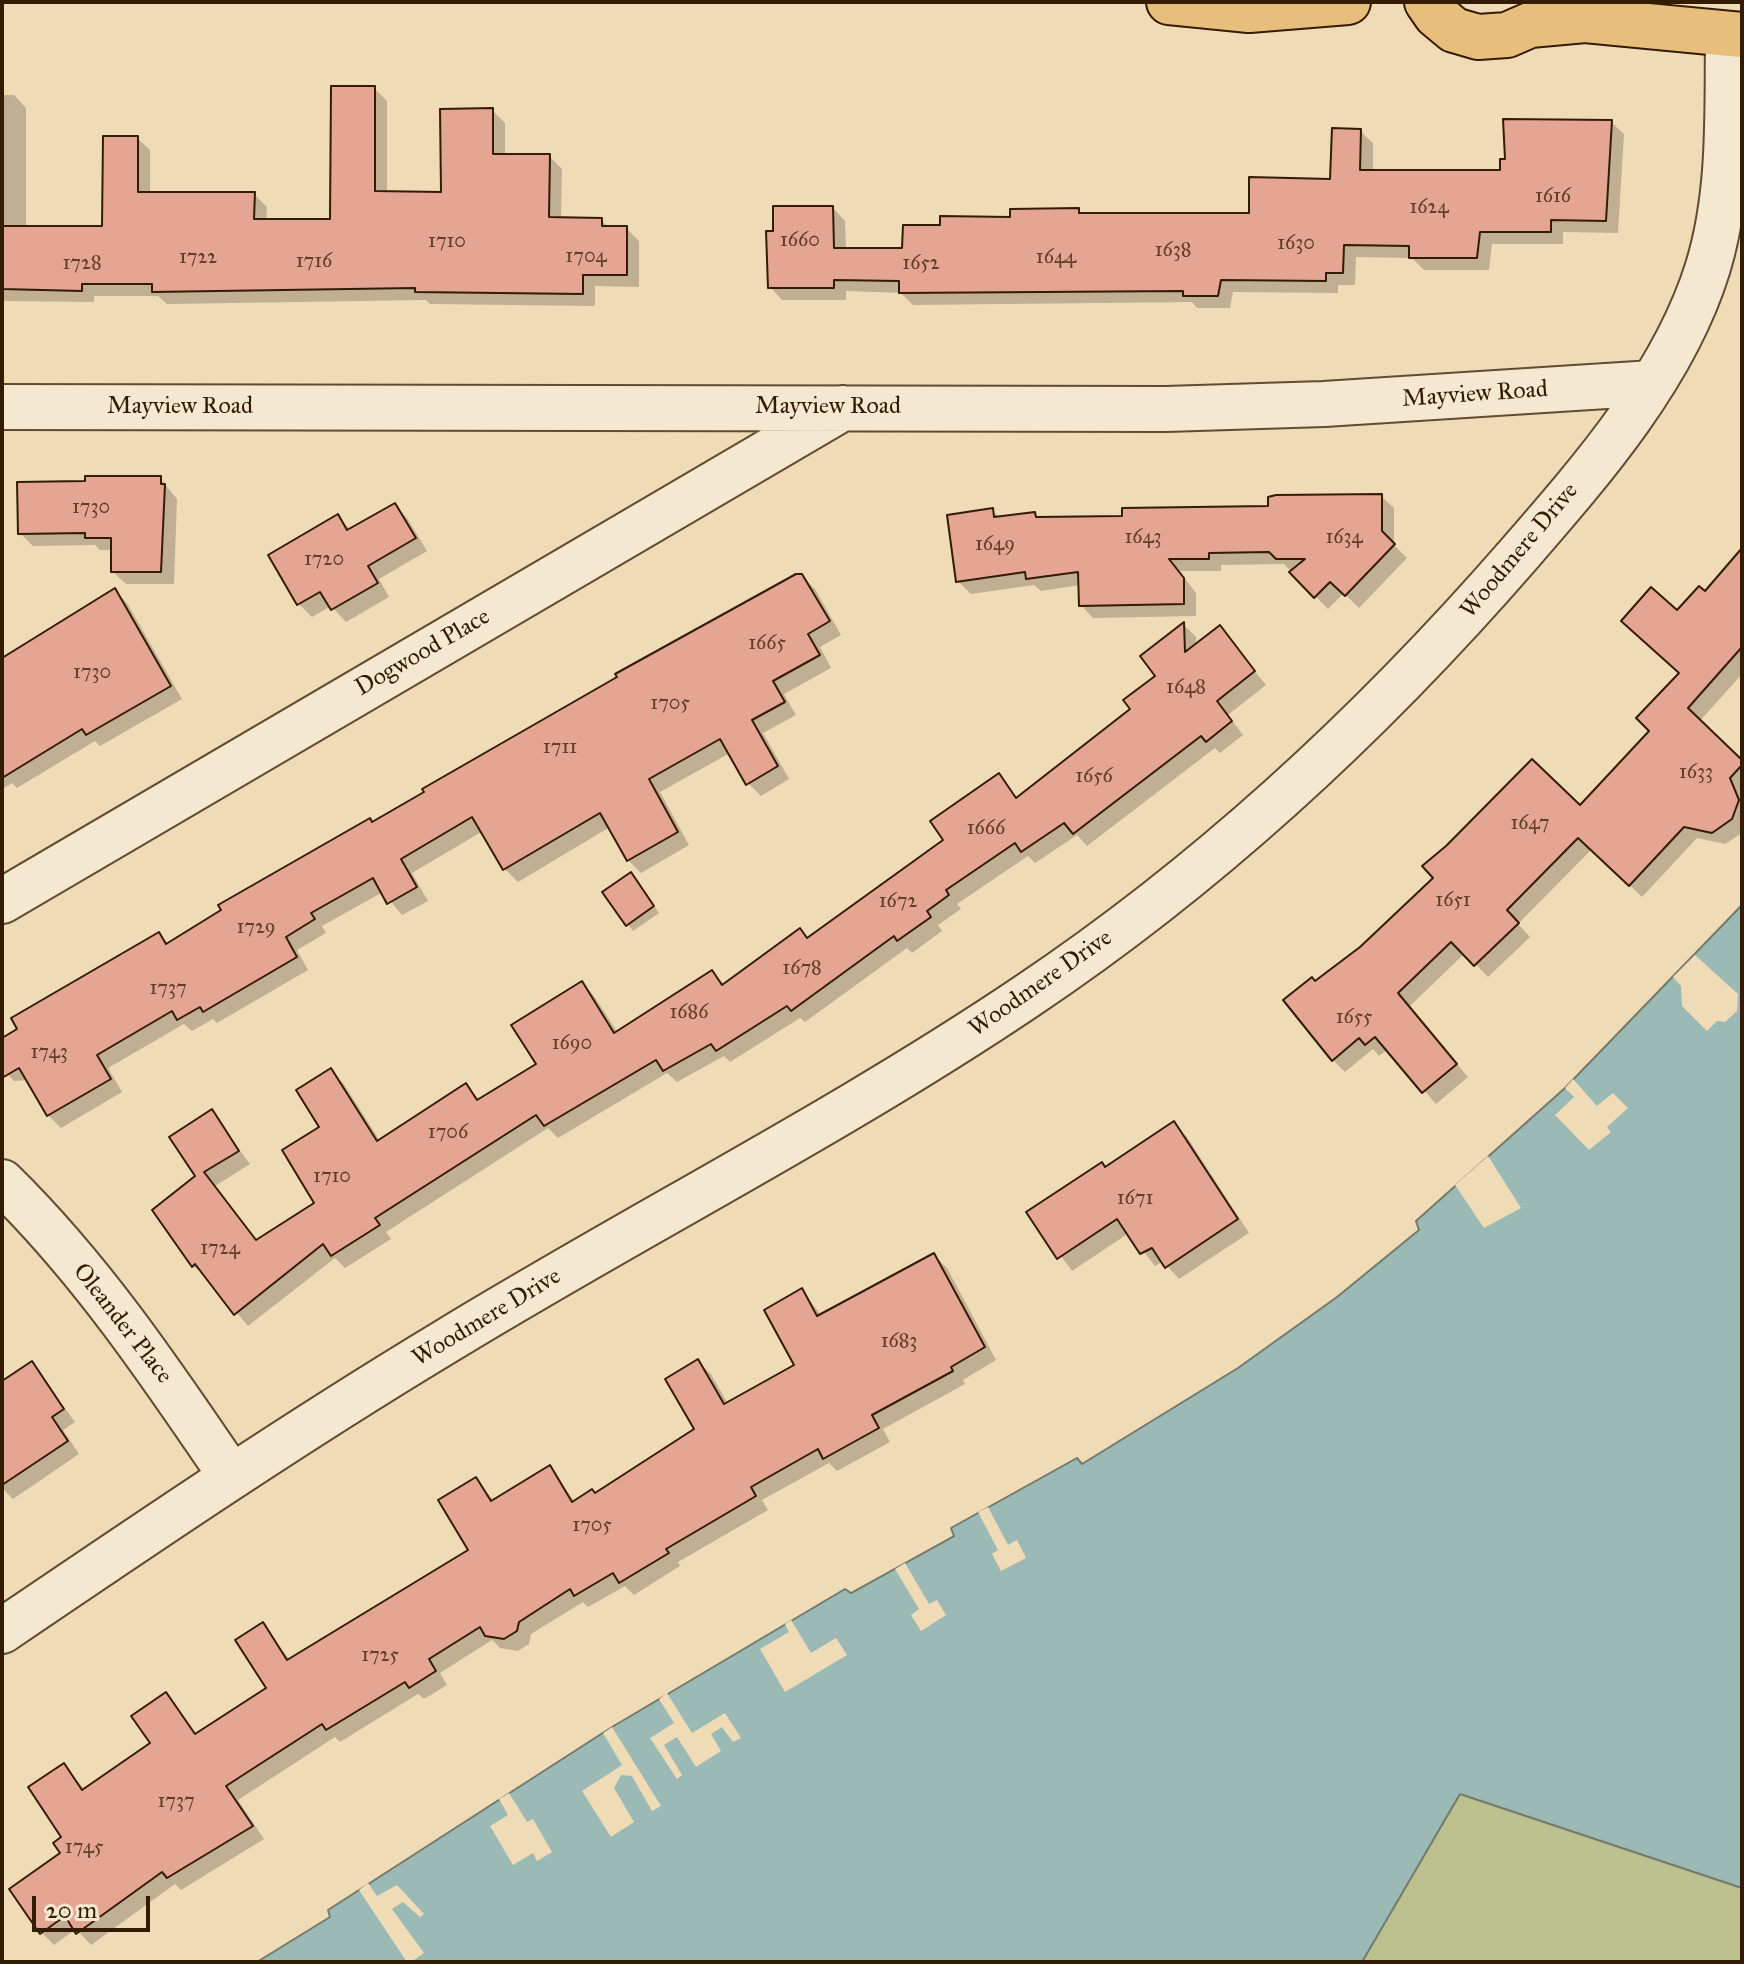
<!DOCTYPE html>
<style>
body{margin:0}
#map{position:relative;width:1744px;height:1964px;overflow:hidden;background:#f0dbb7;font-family:"IM FELL Great Primer",serif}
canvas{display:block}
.frame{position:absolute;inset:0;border:4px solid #341b04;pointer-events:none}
.scale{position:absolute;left:32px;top:1896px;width:118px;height:36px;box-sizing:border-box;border:4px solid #341b04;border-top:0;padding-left:10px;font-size:24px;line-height:28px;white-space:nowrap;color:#341b04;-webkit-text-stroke:6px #f5e8d0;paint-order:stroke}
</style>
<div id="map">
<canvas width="1744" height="1964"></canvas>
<div class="frame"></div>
<div class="scale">20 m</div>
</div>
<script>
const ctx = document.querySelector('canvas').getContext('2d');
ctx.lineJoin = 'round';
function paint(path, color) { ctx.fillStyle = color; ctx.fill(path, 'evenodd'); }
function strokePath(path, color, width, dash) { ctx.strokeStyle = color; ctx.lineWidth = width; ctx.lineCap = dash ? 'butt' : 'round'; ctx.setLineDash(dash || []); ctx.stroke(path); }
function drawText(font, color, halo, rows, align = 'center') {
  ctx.font = font + ' "IM FELL Great Primer",serif'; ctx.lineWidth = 6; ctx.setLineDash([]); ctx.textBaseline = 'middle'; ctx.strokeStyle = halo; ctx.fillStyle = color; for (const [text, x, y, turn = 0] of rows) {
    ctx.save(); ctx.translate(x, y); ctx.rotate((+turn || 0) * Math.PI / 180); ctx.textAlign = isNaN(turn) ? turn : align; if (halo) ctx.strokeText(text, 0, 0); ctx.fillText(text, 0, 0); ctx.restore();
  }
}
const green = new Path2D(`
 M1459,1794L1742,1888V1962H1362Z`);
const water = new Path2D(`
 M1742,905V1888L1460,1794L1362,1962H257L330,1917L328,1910L612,1727L845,1589L851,1593L954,1536L951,1528L1077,1458L1082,1464L1238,1368L1337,1297L1419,1230L1416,1221L1565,1088Z`);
const pier = new Path2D(`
 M1695,955L1738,994L1737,1011L1725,1022L1717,1021L1707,1031L1682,1006L1681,986L1673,977Z
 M1573,1079L1597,1106L1613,1093L1628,1108L1607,1127L1611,1132L1589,1150L1555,1115L1574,1097L1565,1088Z
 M1488,1156L1521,1208L1484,1228L1455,1185Z
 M988,1507L1008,1545L1017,1540L1026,1558L1001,1571L992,1554L998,1550L978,1512Z
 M905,1563L929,1604L937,1600L946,1615L921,1631L911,1615L919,1609L895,1569Z
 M791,1620L811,1653L836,1638L847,1655L785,1692L760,1649L789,1632L785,1624Z
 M667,1693L692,1733L725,1713L741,1738L733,1742L722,1727L711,1734L721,1751L696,1767L677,1737L664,1745L682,1775L677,1779L650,1738L674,1723L659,1699Z
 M612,1727L661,1806L652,1811L632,1776L621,1775L614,1788L634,1822L611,1837L582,1791L622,1765L603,1733Z
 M509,1793L527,1822L533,1819L552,1852L537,1861L533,1853L513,1865L490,1826L508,1815L499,1799Z
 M368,1883L377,1896L397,1885L424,1914L420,1917L403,1902L392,1909L424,1953L411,1962H407L359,1890Z`);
const shadow = new Path2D(`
 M374,88L387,101V193L443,194L492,110L505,123V156H549L562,169L561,219L601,220L609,228H626L639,241V287L595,286V306L430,304L426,300L167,304L158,296H94V302L2,301V95H14L26,108V228H104L137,138L150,150V194H254L267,207L266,221H332Z
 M1611,122L1624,134L1618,233L1563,232V244H1492L1489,270H1424L1412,258L1356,257L1355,285H1338V293L1233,292L1230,308H1197L1192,302L913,305L901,293L846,291V300H782L770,287L833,208L845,221L846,250H904L942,227L1078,210L1082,215H1251L1332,181L1360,131L1373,143V172H1502Z
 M160,478L177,499L174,584H126L113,572V550H100L95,545L33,546L20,533Z
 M1381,496L1394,508V545L1407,558L1359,608L1344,593L1328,609L1284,564L1221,565V571H1179L1196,593V616L1093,618L1081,605L1080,585L1041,591L1034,585L971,594L958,581L992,510L1000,518L1034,514L1040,519L1124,518L1270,508Z
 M394,505L407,518L427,551L379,579L389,597L346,622L331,606L312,617L299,604L338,517L351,530Z
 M802,576L815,589L841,635L820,647L831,668L784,694L796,715L763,733L789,779L761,796L748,783L730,753L660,792L689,845L641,873L628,860L610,827L518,882L505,869L483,831L412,873L428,901L402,915L383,892L322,926L326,933L297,950L308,970L217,1023L213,1019L192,1031L184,1024L108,1068L122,1092L61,1128L48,1115L28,1080L14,1081L2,1068V1040L159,935L169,944Z
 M1742,582V674L1699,722L1742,763V833L1725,844L1697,838L1642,897L1592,849L1518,924L1530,937L1488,977L1465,953L1409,1007L1468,1077L1436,1104L1388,1049L1379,1056L1373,1049L1345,1072L1333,1060L1316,983L1580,808L1652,731L1681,673L1677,613L1705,594Z
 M115,591L127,603L182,699L100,746L95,741L17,788L12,783L2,789V696Z
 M1184,625L1196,637V645L1219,628L1266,685L1228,715L1243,735L1220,753L1215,748L1087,846L1077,835L1035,863L1028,856L957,904L961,909L938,925L942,931L912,953L907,948L805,1022L800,1018L730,1062L724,1056L677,1082L667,1073L558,1138L548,1128L386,1232L391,1239L345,1268L335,1258L248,1326L207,1277L193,1266L154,1211L198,1177L211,1112L250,1164L215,1186L257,1241L317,1204L330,1071L343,1083L380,1141L466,1086L480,1100L538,1065L582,983L594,996L618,1033L712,972L725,985L800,931L808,939L946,840L999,776L1018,799L1133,710L1158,676Z
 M636,880L659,913L633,931L604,892Z
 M1174,1124L1187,1137L1249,1233L1179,1279L1163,1261L1155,1266L1129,1233L1072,1271L1029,1213L1106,1169Z
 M934,1255L947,1268L996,1360L963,1380L965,1384L883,1429L890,1442L837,1471L829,1463L762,1500L768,1510L678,1562L680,1566L634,1595L625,1586L588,1607L583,1602L531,1634L529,1644L518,1651L500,1648L492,1640L440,1673L447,1685L424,1699L418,1694L340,1742L335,1737L238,1800L264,1839L181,1890L175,1884L91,1945L76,1929L54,1945L41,1932L63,1854L64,1765L85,1790L153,1744L166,1694L197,1735L269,1688L263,1625L290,1660L471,1551L476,1479L494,1501L550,1468L575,1502L596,1495L696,1430L698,1362L711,1374L728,1404L797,1366L802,1291L822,1316Z
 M32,1363L75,1422L63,1430L79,1454L13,1499L2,1488V1383Z`);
const building = new Path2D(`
 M331,86H375V191L441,192L440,109L493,108V154H550L549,217L602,218V226H627V275H583V294L415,292V288L152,292V284H82V291L2,289V226H102L103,136H138V192H255L254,219H330Z
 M1503,119L1612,120L1606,221L1551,220V232H1480L1477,258H1409V246L1344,245L1343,273H1326V281L1221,280L1218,296H1183V291L899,293V281L834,280V288H768L766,231H773V206H833L834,248H902L903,225H940V216L1010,217V209L1079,208V213H1249V177L1330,179L1332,128L1361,129L1360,170H1500V159H1505Z
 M85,476H161V484H165L161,572H111V538H85V533L18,534L17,482L85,481Z
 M1382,494V531L1395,544L1345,596L1330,582L1314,598L1289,572L1305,559H1276L1269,552L1209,553V559H1169L1184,578V604L1079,606L1078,572L1026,579L1025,572L956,582L947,515L993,508L994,517L1035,512L1036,517L1122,516V508L1268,506V497L1276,495Z
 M395,503L416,538L368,566L378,583L331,610L320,592L297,605L268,555L338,514L347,530Z
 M1742,548V647L1688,708L1742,760V765L1730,778L1739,800L1732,819L1712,833L1684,827L1629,886L1578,838L1507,910L1519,923L1474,966L1451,942L1398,993L1457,1064L1422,1093L1375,1037L1365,1045L1359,1038L1332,1061L1283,1000L1312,977L1315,981L1360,947L1433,878L1422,866L1446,846L1532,759L1580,805L1649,731L1636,718L1679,673L1621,621L1651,587L1677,610L1699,586L1705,591Z
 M796,574H802L830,621L808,634L820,655L773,681L785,702L752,720L778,766L746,785L720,739L649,779L678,832L627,861L600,813L503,870L472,817L401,859L417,887L387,904L373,878L311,913L315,919L286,937L297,957L203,1012L200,1007L177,1020L172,1011L97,1055L111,1079L47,1116L19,1068L2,1078V1038L17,1029L11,1018L159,932L166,944L221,910L218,905L370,818L372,822L424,792L422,789L617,677L615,674Z
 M115,588L171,686L86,735L82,729L2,778V658Z
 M1184,622L1185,652L1220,625L1255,671L1217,701L1232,721L1206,742L1201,736L1073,834L1064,823L1021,852L1015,843L946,890L949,895L927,911L931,917L897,941L894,936L791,1011L787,1006L716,1051L711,1044L663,1071L656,1060L544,1126L536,1115L375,1218L380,1225L331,1256L323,1244L234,1315L195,1264L192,1267L152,1210L195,1176L169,1137L212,1109L239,1151L204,1172L256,1240L314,1203L282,1150L319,1127L296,1090L331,1068L377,1141L466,1083L477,1100L536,1064L511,1025L582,981L614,1033L712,970L722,985L800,928L807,938L943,840L930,821L999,773L1016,798L1130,709L1123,700L1155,676L1140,656Z
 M631,872L654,906L626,926L602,892Z
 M1174,1121L1238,1219L1165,1268L1152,1248L1140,1254L1117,1219L1057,1259L1026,1212L1102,1162L1105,1167Z
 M934,1253L985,1347L951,1367L953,1371L872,1415L879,1428L823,1459L818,1449L751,1487L756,1496L666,1549L669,1553L619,1583L613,1573L574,1596L570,1589L519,1622L517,1631L504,1639L485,1636L480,1627L429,1659L436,1671L409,1688L405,1682L326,1730L322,1724L226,1786L253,1826L167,1878L162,1872L76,1934L65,1916L40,1934L9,1889L60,1853L53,1843L61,1837L28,1787L64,1763L82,1790L150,1743L131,1716L166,1692L195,1734L266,1688L235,1640L263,1622L287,1660L468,1550L438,1500L476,1477L491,1501L550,1465L572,1502L592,1489L595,1493L694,1429L665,1379L698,1359L724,1404L794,1365L764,1310L802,1288L817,1316Z
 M32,1361L64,1409L52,1417L68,1441L2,1485V1381Z`);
const minor = new Path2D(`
 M2,407L1166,409L1324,404L1653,383
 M2,901L843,408
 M2,1182C91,1269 161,1373 231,1476
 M2,1631C148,1532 294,1433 445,1342C638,1224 840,1122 1027,996C1212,872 1375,720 1520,553C1593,469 1675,375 1708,267C1731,192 1727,111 1728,34`);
const major = new Path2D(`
 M1169,2L1249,10L1348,2
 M1427,2L1436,15L1454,30L1478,37L1507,35L1530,25L1585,20L1742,35`);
const numberNames = [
 ["1616",1553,197],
 ["1624",1429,208],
 ["1660",800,241],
 ["1710",447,242],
 ["1630",1296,244],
 ["1638",1173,251],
 ["1704",586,257],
 ["1722",198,258],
 ["1644",1056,258],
 ["1716",314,262],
 ["1728",82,264],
 ["1652",921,264],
 ["1730",91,508],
 ["1643",1143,538],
 ["1634",1344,538],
 ["1649",995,545],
 ["1720",324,560],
 ["1665",767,644],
 ["1730",92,673],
 ["1648",1186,688],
 ["1705",670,704],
 ["1711",560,748],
 ["1633",1696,773],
 ["1656",1094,777],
 ["1647",1530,824],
 ["1666",986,829],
 ["1651",1453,901],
 ["1672",898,902],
 ["1729",256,928],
 ["1678",802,969],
 ["1737",168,989],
 ["1686",689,1013],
 ["1655",1354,1018],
 ["1690",572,1044],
 ["1743",49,1053],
 ["1706",448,1133],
 ["1710",332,1177],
 ["1671",1135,1199],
 ["1724",220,1249],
 ["1683",899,1342],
 ["1705",592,1526],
 ["1725",380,1656],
 ["1737",176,1802],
 ["1745",84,1848]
];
const streetNames = [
 ["Mayview Road",1475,395,-4],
 ["Mayview Road",180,407],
 ["Mayview Road",828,407],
 ["Woodmere Drive",1520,551,-50],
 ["Dogwood Place",423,653,-30],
 ["Woodmere Drive",1041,984,-35],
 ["Woodmere Drive",487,1318,-31],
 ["Oleander Place",122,1324,52]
];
paint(green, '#bbc08d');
paint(water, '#9bbab5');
strokePath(water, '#727a6e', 2);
paint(pier, '#f0dbb7');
paint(shadow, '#0003');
paint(building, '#e5a593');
strokePath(building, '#341b04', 2);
strokePath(minor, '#634b31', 48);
strokePath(major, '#341b04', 48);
strokePath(minor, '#f5e8d0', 44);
strokePath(major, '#e8be7c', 44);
drawText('20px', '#603e28', null, numberNames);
drawText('24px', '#341b04', '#f5e8d0', streetNames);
</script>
